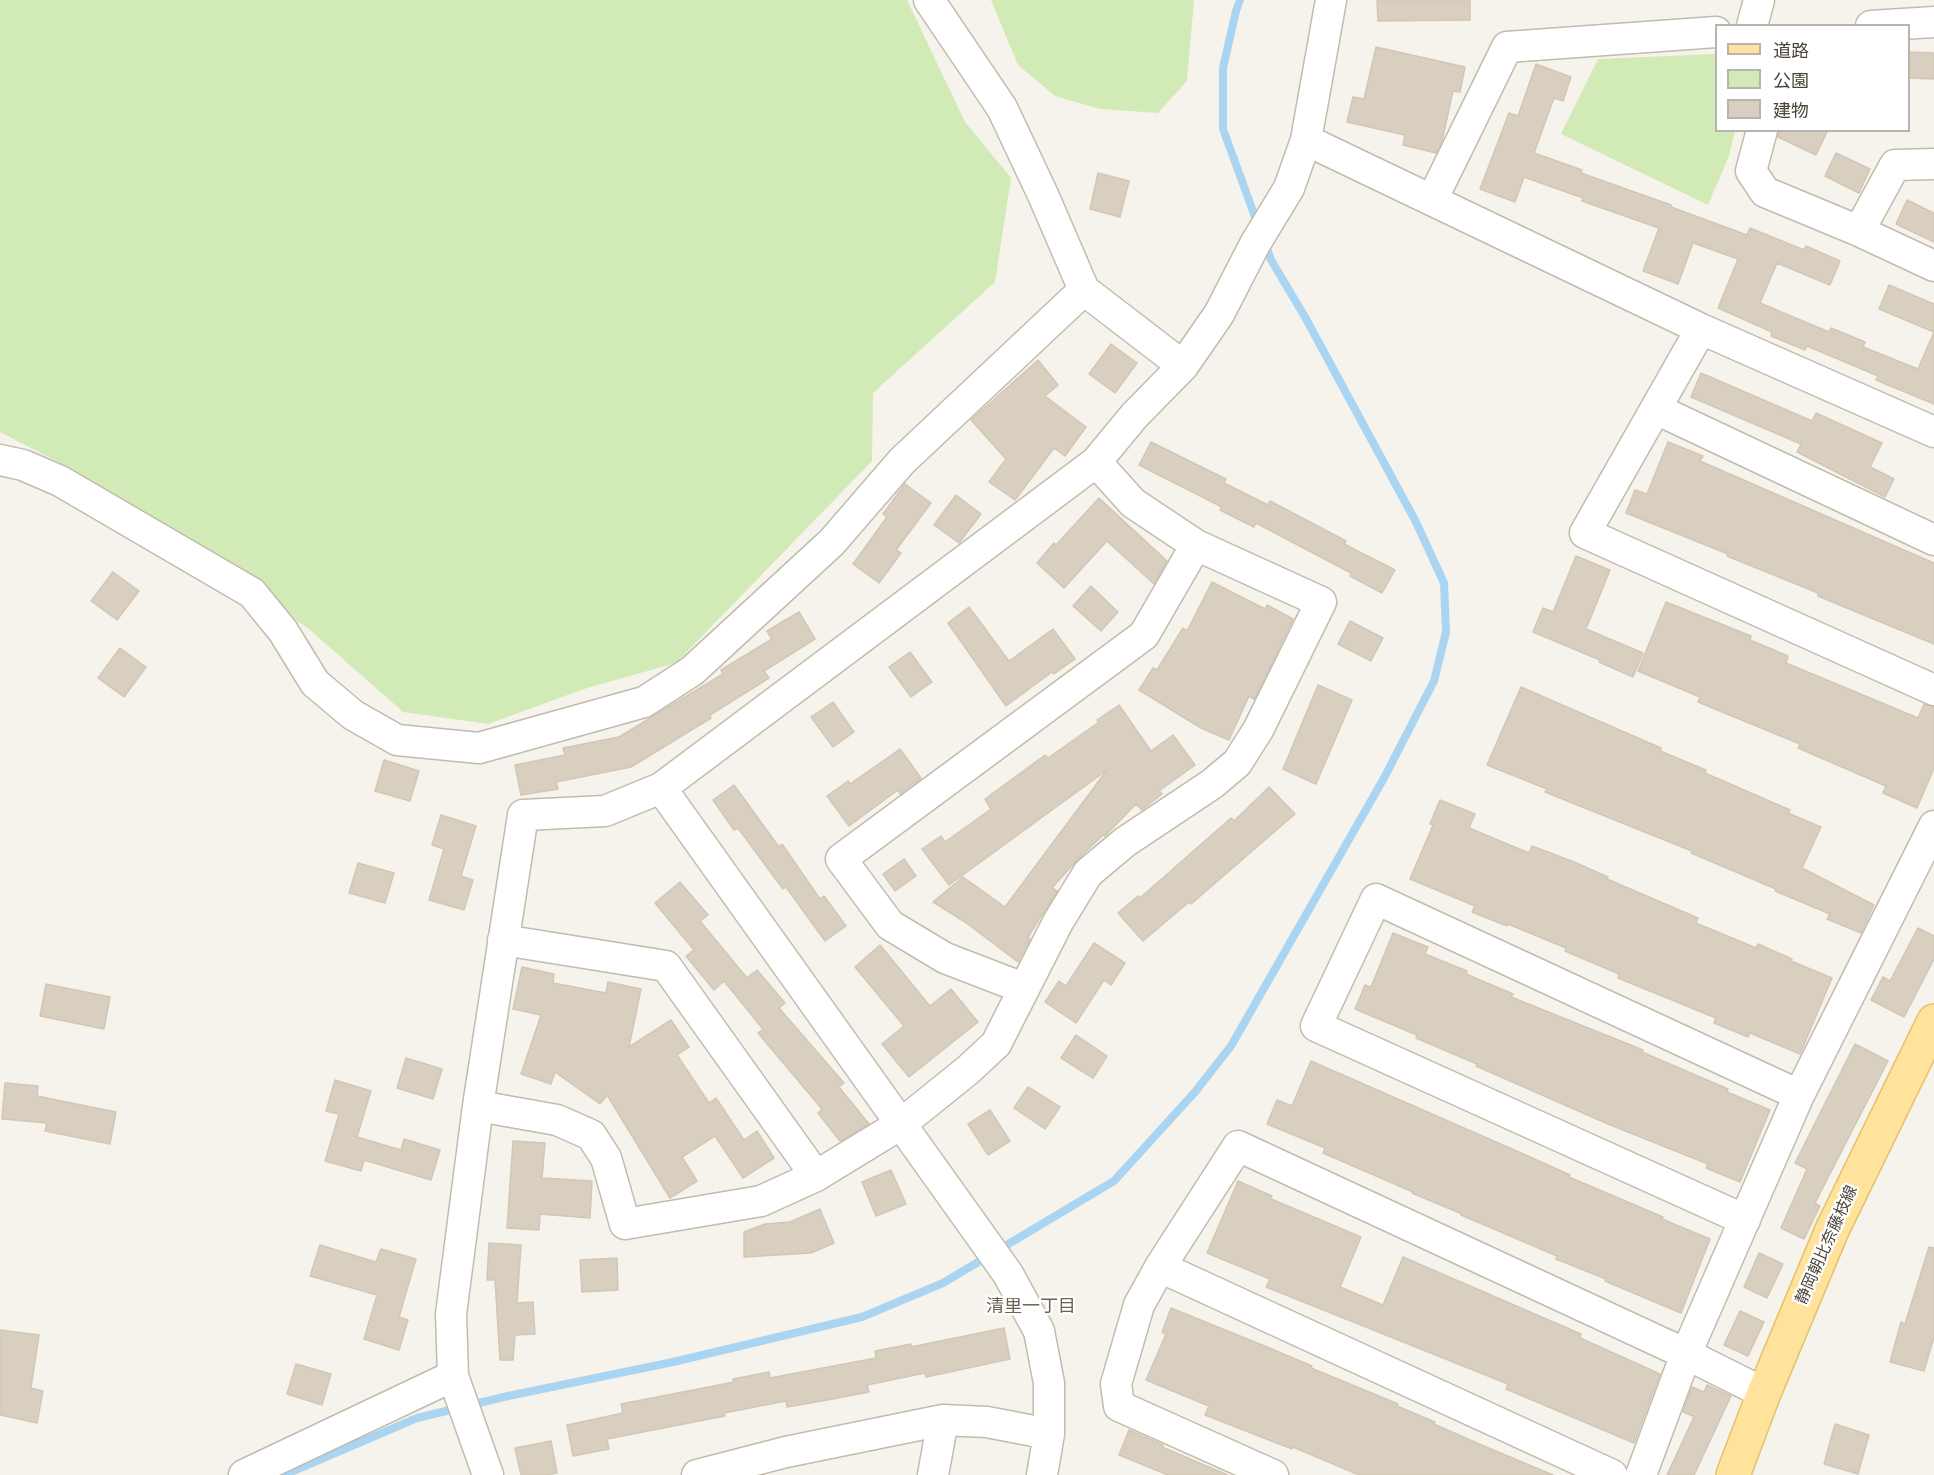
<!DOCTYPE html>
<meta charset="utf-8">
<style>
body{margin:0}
#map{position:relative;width:1934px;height:1475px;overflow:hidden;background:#f6f3ec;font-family:Manrope,"Noto Sans JP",sans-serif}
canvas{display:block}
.legend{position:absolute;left:1715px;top:24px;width:195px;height:108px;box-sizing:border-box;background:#fff;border:2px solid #b7b4b0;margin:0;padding:8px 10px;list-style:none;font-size:18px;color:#4b4439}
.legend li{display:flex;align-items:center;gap:12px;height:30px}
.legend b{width:30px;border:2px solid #b7b4b0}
</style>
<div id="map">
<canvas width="1934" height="1475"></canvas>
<ul class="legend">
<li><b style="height:8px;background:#ffe39c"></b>道路</li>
<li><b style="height:16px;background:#d2eab5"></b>公園</li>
<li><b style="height:16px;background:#d8cfc1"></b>建物</li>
</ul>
</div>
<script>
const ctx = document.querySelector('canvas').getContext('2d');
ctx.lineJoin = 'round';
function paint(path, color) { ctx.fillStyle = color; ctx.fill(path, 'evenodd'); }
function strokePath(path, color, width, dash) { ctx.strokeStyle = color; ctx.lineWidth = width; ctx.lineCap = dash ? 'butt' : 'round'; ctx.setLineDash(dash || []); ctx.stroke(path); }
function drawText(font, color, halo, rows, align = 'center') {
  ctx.font = font + ' Manrope,"Noto Sans JP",sans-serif'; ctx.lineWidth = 4.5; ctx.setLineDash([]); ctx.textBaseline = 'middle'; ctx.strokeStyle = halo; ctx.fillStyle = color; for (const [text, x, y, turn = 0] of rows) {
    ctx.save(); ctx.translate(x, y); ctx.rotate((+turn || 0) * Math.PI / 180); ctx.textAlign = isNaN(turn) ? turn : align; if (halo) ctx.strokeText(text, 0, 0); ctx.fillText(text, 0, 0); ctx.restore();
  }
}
const green = new Path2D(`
 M0,0H907L965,122L1011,178L995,282L873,393L872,461L676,663L587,688L488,724L403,712L309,629L70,468L0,432Z
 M991,0H1194L1187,81L1158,113L1100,109L1055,96L1018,65Z
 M1716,54V130L1735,131L1729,156L1708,205L1561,134L1598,59Z`);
const stream = new Path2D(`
 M1240,0L1236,11L1223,68V129L1258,225
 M284,1475L417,1418L508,1396L673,1362L862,1317L943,1283L1114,1181L1195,1092L1231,1046L1384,778L1434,681L1446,632L1444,583L1416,522L1305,317L1271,260L1265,243`);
const building = new Path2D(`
 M1377,0H1470V20L1378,21Z
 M1376,47L1465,67L1460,92L1453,91L1442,141L1436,153L1403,145L1405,135L1347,122L1353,97L1364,99Z
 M1908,52L1934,53V79L1908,78Z
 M1536,64L1571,77L1563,101L1554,98L1534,153L1582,170L1581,173L1671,205V207L1747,235L1750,228L1804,250L1806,246L1840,261L1830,285L1777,263L1760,303L1829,332L1831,328L1865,342L1863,347L1918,369L1934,332V404L1876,380L1878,376L1807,346L1805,350L1771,336L1772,332L1718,308L1738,259L1693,243L1678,284L1643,271L1659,228L1582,201L1583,198L1524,177L1515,202L1480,189L1509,113L1518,116Z
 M1779,130H1828L1816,155L1778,137Z
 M1836,153L1870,169L1859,193L1825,176Z
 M1098,173L1129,181L1120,217L1090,209Z
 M1907,200L1934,213V242L1896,224Z
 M1889,285L1934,304V332L1879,309Z
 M1111,344L1137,363L1115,393L1089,374Z
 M1038,360L1058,385L1045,396L1086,427L1065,456L1054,448L1015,500L989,482L1006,459L971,420Z
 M1701,373L1812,421L1816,413L1882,443L1870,467L1894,479L1885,497L1797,452L1801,444L1691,397Z
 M1151,442L1226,479L1224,483L1268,505L1270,501L1346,541L1344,544L1395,570L1382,593L1350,576L1351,573L1256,523L1254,527L1220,510L1222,507L1139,465Z
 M1668,442L1703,456L1700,461L1934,563V644L1818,596V593L1727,556L1728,554L1626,513L1635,490L1647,494Z
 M905,484L931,503L896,550L901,553L879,583L853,564L887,517L883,514Z
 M956,495L981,514L959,543L934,525Z
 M1099,498L1167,561L1154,584L1107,541L1064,588L1037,563L1054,543L1056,545Z
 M1576,556L1610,570L1586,629L1643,653L1633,677L1599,662L1600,660L1533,632L1543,608L1553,612Z
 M113,572L139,591L117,620L91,601Z
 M1212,582L1265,609L1267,605L1293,619L1256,696L1254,699L1249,696L1229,740L1201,728L1139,690L1153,668L1157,670L1183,628L1187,631Z
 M1091,586L1118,612L1101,631L1073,606Z
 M1666,602L1751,636L1750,640L1788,656L1786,663L1918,718L1924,704L1934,707V768L1917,808L1883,793L1886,786L1798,748L1800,744L1698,702L1700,697L1638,671Z
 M969,607L1009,661L1053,629L1075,659L1054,674L1052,672L1006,706L948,623Z
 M799,612L815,639L764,671L769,678L710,715L711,718L631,767L556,782L558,789L521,795L515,765L565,755L563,748L619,737L723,674L721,670L772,639L767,631Z
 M1350,621L1383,638L1371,661L1338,644Z
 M120,648L146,667L124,697L98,678Z
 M910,652L932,682L911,697L889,667Z
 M1318,685L1352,700L1316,784L1283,769Z
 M1521,687L1661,748L1660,751L1706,770L1705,773L1790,810L1788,813L1821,827L1802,868L1874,905L1861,933L1827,919L1830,914L1775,891L1776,889L1691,853L1692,851L1545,792L1547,789L1487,765Z
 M833,702L854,732L833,747L811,717Z
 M1119,705L1151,751L1173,735L1195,765L1159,791L1162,794L1142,810L1136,804L1105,836L1103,835L1077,860L1052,888L1057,891L1028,937L1030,939L1018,962L965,922L933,902L963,877L1005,907L1107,770L949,885L922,849L941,836L945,842L991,809L985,799L1045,755L1048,758L1099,722L1097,720Z
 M900,749L921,778L900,794L898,790L849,826L827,796L848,781L850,784Z
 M384,760L419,771L410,801L375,791Z
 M734,785L779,847L782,844L820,899L824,896L846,926L825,941L786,887L783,889L738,828L734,830L713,800Z
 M1269,787L1295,814L1191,904L1189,902L1143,941L1118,913L1138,896L1140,898L1231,818L1234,821Z
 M1440,800L1475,814L1469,828L1529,853L1532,846L1574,862L1608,877L1607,879L1698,918L1696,923L1756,948L1758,944L1792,959L1791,961L1832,978L1800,1054L1750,1033L1748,1037L1714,1023L1716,1018L1618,978L1619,974L1565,951L1566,948L1508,924L1507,926L1472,912L1475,906L1410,879L1433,825L1430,824Z
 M441,815L476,826L461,876L473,880L464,910L429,900L444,849L432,845Z
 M904,859L916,876L895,891L883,874Z
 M358,863L394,873L385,903L349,893Z
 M680,882L708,915L700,921L747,978L757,970L785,1003L779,1008L844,1083L839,1087L869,1124L840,1141L818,1113L822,1109L758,1033L763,1029L724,981L714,990L686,956L694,950L655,903Z
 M1918,928L1934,936V959L1904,1017L1871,1000L1883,977L1890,981Z
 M1393,933L1428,947L1425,954L1467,971L1466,974L1513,994L1511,997L1643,1050L1642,1052L1728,1089L1727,1092L1770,1110L1740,1182L1706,1168L1708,1164L1608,1124L1476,1066L1477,1064L1416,1038L1417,1035L1355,1009L1365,985L1371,987Z
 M1094,943L1125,963L1111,985L1104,980L1076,1023L1045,1002L1059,981L1066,986Z
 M880,945L930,1006L951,989L978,1022L909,1077L882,1044L904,1026L855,967Z
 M522,967L554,974L553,983L606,993L608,982L641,989L629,1047L671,1020L689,1047L677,1055L709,1103L716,1098L744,1140L757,1131L774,1158L743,1178L715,1136L682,1157L697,1181L670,1198L607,1095L600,1104L555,1072L551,1084L521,1074L541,1015L513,1009Z
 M46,984L110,997L104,1029L40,1016Z
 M1076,1035L1107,1056L1093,1078L1061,1058Z
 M1855,1044L1888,1061L1815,1203L1820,1206L1804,1239L1781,1228L1807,1169L1795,1163Z
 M406,1058L442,1069L433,1099L397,1088Z
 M1311,1061L1528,1156L1570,1175L1569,1177L1663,1217L1662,1219L1710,1239L1681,1313L1605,1281L1606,1279L1556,1259L1557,1256L1461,1215L1462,1214L1412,1193L1413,1192L1323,1153L1325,1148L1267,1124L1277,1100L1292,1106Z
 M335,1080L371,1091L357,1137L401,1150L404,1139L440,1150L431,1180L364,1160L361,1171L325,1161L339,1114L326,1111Z
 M5,1083L38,1086L37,1096L116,1112L110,1144L45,1131L47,1123L2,1119Z
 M1028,1087L1060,1107L1045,1129L1014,1108Z
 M990,1110L1010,1141L988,1155L968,1124Z
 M513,1141L545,1143L542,1178L592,1181L590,1218L540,1214L539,1230L507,1228Z
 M891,1170L906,1204L876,1216L862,1182Z
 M1238,1181L1272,1196L1271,1199L1361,1237L1340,1287L1383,1305L1403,1257L1581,1334L1580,1338L1660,1374L1634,1443L1506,1389L1508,1384L1266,1287L1270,1279L1207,1253Z
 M820,1209L834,1243L811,1253L744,1257V1232L765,1224L790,1222Z
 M489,1243L521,1245L517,1303L533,1302L535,1334L515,1335L513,1360H500L495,1280H487Z
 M320,1245L376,1262L381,1249L416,1259L399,1317L408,1320L399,1350L364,1339L377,1295L310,1276Z
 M1929,1247L1934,1248V1337L1924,1371L1890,1362L1901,1322L1905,1324Z
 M1759,1253L1783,1264L1767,1298L1744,1287Z
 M617,1258L618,1290L582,1292L580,1260Z
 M1171,1308L1267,1347L1312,1366L1311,1368L1398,1404L1397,1406L1435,1422L1434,1424L1479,1444L1553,1475H1359L1293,1447L1292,1449L1205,1415L1209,1406L1146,1380L1166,1334L1162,1332Z
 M1740,1311L1764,1322L1748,1356L1724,1345Z
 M1004,1328L1010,1359L926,1377L925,1373L867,1385L869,1392L833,1399L787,1407L786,1401L724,1413L725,1416L607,1439L609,1449L573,1456L567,1425L623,1413L621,1404L734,1382L733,1379L769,1372L770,1378L876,1358L875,1351L911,1344V1347Z
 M0,1330L39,1335L31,1388L43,1391L37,1423L0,1415Z
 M296,1364L331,1374L322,1405L287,1394Z
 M1707,1385L1731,1396L1694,1475H1667L1693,1419V1416L1683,1412L1692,1387L1704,1392Z
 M1835,1424L1869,1435L1858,1474L1824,1464Z
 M1129,1430L1163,1445L1162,1447L1228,1475H1168L1119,1455Z
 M551,1441L557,1473L545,1475H521L515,1448Z`);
const minor = new Path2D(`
 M929,0L1002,108L1044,197L1084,290L1183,366
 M1752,26L1759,0
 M1871,26L1934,22
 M1762,130L1751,171L1765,192L1859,231L1934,266
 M1306,140L1701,329L1934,432
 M1432,200L1507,47L1716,32
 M1859,231L1895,165L1934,164
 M1701,329L1585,533L1934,690
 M1656,409L1934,540
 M0,460L23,465L60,481L252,593L283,631L315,683L353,715L397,740L479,748L644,702L692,671L832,542L902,461L1084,290
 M661,788L1008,1274L1039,1331L1049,1383V1434L1042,1475
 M503,940L666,966L816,1176
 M1023,988L945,958L890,925L841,859L1144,635L1196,545
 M478,1106L557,1120L591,1135L606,1158L625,1224L761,1201L816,1176L901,1124L968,1070L996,1044L1058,922L1088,873L1125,842L1212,784L1237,763L1258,730L1321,602L1196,545L1133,503L1096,462
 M1745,1220L1316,1026L1376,899L1799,1095
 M1160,1267L1612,1475
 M244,1475L453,1376
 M488,1475L453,1376L451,1314L478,1106L523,815L605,811L661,788L1096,462L1134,416L1183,366L1219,314L1255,244L1289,188L1306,140L1331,0
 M697,1475L786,1452L943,1420L987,1422L1049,1434
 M933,1475L943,1420
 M1273,1475L1119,1406L1116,1384L1139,1305L1160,1267L1238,1146L1686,1354L1764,1393
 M1641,1475L1686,1354L1799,1095L1934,826`);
const major = new Path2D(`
 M1733,1475L1764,1393L1832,1230L1934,1021`);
const streetNames = [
 ["静岡朝比奈藤枝線",1827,1245,-66]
];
const neighbourhoodNames = [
 ["清里一丁目",1031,1307]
];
paint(green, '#d2eab5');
strokePath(stream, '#a9d4f2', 8);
paint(building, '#d8cfc1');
strokePath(building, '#d3c7b4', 1.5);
strokePath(minor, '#c2bbae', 33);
strokePath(major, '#e6c16a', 36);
strokePath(minor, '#fff', 30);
strokePath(major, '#ffe39c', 33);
drawText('16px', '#4b4439', '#fff', streetNames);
drawText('18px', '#6e6250', '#fff', neighbourhoodNames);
</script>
